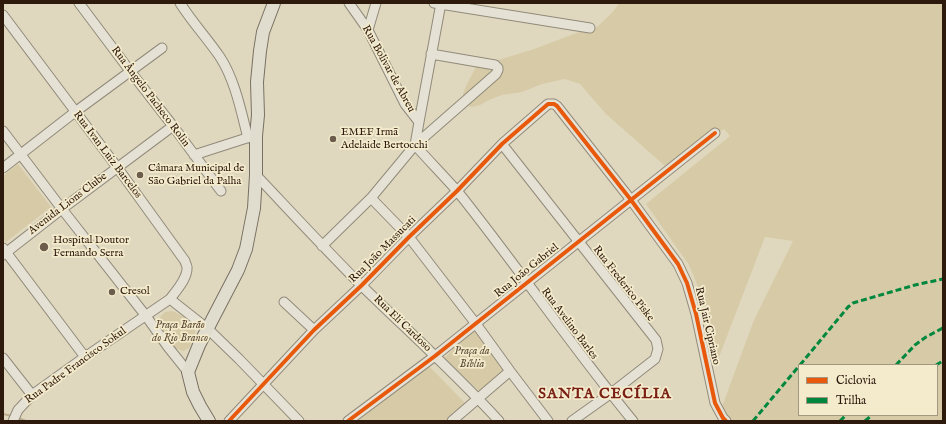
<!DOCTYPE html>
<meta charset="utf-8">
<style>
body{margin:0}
#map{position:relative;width:946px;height:424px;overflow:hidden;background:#e0d8be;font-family:"IM FELL English",serif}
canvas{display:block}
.frame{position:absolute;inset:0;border:4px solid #2e190d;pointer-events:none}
.legend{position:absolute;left:798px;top:364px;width:140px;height:52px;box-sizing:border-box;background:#f3ebcc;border:1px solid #a49780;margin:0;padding:5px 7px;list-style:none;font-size:12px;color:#2e190d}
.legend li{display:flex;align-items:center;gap:8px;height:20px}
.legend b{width:20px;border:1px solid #a49780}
</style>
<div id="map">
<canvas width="946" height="424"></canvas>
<div class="frame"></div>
<ul class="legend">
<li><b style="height:5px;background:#e8590c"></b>Ciclovia</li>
<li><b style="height:5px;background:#00873e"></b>Trilha</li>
</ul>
</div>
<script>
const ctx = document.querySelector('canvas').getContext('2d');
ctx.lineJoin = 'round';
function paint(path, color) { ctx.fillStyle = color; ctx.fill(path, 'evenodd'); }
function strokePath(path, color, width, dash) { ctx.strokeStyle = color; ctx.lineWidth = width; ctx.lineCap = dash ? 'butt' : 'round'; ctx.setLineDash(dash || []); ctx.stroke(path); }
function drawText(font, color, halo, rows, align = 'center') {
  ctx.font = font + ' "IM FELL English",serif'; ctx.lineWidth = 3.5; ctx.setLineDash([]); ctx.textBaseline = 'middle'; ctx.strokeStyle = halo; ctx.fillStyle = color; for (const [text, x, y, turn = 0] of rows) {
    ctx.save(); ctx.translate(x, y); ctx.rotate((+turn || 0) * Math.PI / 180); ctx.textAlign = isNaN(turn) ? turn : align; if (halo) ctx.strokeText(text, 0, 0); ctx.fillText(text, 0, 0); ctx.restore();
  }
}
const green = new Path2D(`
 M617,3H943V421H727L720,412L754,320L793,241L765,237L719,357L712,351L708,311L689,265L646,204L730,136L724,129L665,166L606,114L580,84L565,79L542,84L522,92L502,95L489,100L480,105L471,107L463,103V93L469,80L476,67L534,49L582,31L596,28L612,13L618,5ZM799,365H937V415H799Z
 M18,164L51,207L6,242L3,237V176Z
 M172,311C180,314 198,324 195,334C194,339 191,344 189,348L183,351L175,348L159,325V318L165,312Z
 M475,329L504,370L480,392L444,358Z
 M428,365L466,404L445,421H357Z`);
const stream = new Path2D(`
 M3,414L12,416
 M18,418L26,421`);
const minor = new Path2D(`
 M79,3L130,71L173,126L221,191
 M180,3C192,22 207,38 220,57C235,80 241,111 248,138
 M434,3L590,28
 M3,15L117,167L185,261C185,263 187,265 187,267C188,278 176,291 170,299
 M368,30L376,3
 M431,54L495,65L498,68V70L496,74L415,145C429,161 444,176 458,192C518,267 572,347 633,421
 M419,122L441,3
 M3,131L62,209L146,316L168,347L188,372
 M502,144L656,340L658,349L655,359L610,394L572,421
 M194,155L253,136
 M3,168L75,112L162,48
 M256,175C291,212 325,249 361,285C407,330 455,373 499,421
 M371,198L409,237L476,324L510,371L548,421
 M322,246L371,198L415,145L419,122L405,104L368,30L349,3
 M3,248L85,357
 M3,255L62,209L173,126
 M284,302L314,330
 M3,358L32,395
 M13,421L18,410L32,395L85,357L170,299L208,329L239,359L299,421
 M229,421L314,330L362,285L409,237L457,191L502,144L548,104H554L557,106L631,200L678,264L687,283L696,314L715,403L723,418L726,421
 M348,421L435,356L715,133
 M452,421L510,371`);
const major = new Path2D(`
 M209,421L200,406L193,392L188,372L199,345L238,270L246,249L254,208L256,175V136L258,115L257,82L260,51L263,32L274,3`);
const quiet = new Path2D(`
 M800,365L848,307L853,303L915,285L943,279
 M896,365L915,345L926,337L943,328
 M936,365L943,361
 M753,421L799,366
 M840,421L846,415
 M865,421L872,415`);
const cycleway = new Path2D(`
 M229,421L314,330L362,285L409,237L457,191L502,144L548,104H554L557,106L631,200L678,264L687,283L696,314L715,403L723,418L726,421
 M348,421L435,356L715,133`);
const markers = [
 [333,139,4,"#6c5c4b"],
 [140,175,4,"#6c5c4b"],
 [44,247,5,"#6c5c4b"],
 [112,292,4,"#6c5c4b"]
];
const streetNames = [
 ["Rua Bolivar de Abreu",388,69,61],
 ["Rua Ângelo Pacheco Rolin",150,97,53],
 ["Rua Ivan Luiz Barcelos",107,155,53],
 ["Avenida Lions Clube",68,204,-37],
 ["Rua João Massucati",383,250,-45],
 ["Rua João Gabriel",527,271,-39],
 ["Rua Frederico Piske",623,284,52],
 ["Rua Eli Cardoso",402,324,44],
 ["Rua Avelino Barles",569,324,53],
 ["Rua Jair Cipriano",707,326,77],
 ["Rua Padre Francisco Sokul",76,366,-36]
];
const poiNames = [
 ["EMEF Irmã",341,133],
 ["Adelaide Bertocchi",341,146],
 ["Câmara Municipal de",148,169],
 ["São Gabriel da Palha",148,182],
 ["Hospital Doutor",53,241],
 ["Fernando Serra",53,254],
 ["Cresol",120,292]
];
const parkNames = [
 ["Praça Barão",180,326],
 ["do Rio Branco",180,339],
 ["Praça da",472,352],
 ["Bíblia",472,365]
];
const districtNames = [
 ["SANTA CECÍLIA",605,395]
];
paint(green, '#d6caa7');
strokePath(stream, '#bcae8e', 2);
strokePath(minor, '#918a7a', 11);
strokePath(major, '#787163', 14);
strokePath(minor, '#e5e2d5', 9);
strokePath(major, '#e1ddce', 12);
strokePath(quiet, '#00873e', 3, [6, 3]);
strokePath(cycleway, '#e8590c', 4);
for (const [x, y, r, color] of markers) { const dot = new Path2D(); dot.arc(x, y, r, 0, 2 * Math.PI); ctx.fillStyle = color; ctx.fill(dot); strokePath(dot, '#f3ebcc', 1.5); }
drawText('11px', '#2e190d', '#f3ebcc', streetNames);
drawText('11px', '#2e190d', '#f3ebcc', poiNames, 'left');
drawText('italic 11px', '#5e4b36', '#f3ebcc', parkNames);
ctx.letterSpacing = '1px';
drawText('bold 15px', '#7a1f14', '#f3ebcc', districtNames);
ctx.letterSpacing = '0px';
</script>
